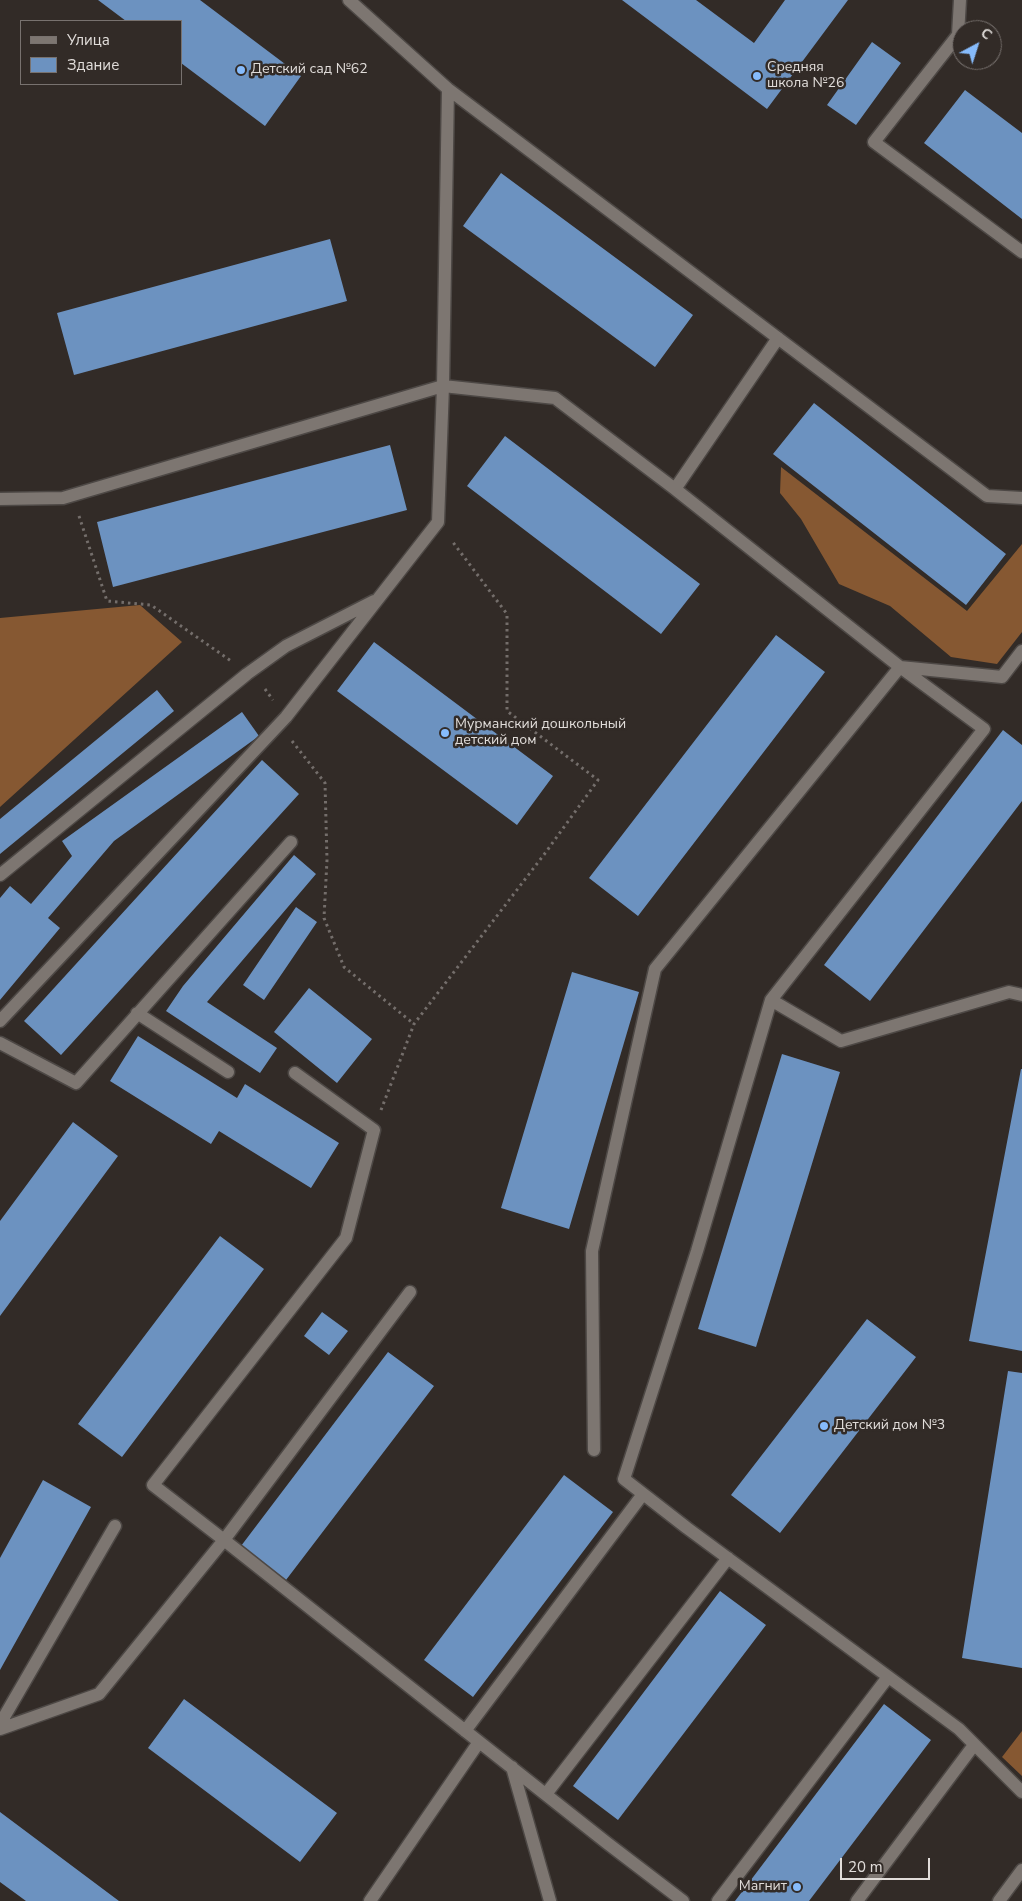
<!DOCTYPE html>
<meta charset="utf-8">
<style>
body{margin:0}
#map{position:relative;width:1022px;height:1901px;overflow:hidden;background:#322b27;font-family:"Nunito Sans",sans-serif}
canvas{display:block}
.legend{position:absolute;left:20px;top:20px;width:162px;height:65px;box-sizing:border-box;background:#322b27;border:1px solid #78726f;margin:0;padding:6px 9px;list-style:none;font-size:15px;color:#e1ddda}
.legend li{display:flex;align-items:center;gap:10px;height:25px}
.legend b{width:25px;border:1px solid #78726f}
.north{position:absolute;left:952px;top:20px;width:50px;height:50px;box-sizing:border-box;background:#322b27;border:1px solid #78726f;border-radius:50%;rotate:40deg;font-size:14px;font-weight:700;line-height:20px;text-align:center;color:#e1ddda}
.north::after{content:'';display:block;margin:auto;width:18px;height:22px;background:#86bbfb;clip-path:polygon(50% 0,100% 100%,50% 72%,0 100%)}
.scale{position:absolute;left:840px;top:1858px;width:90px;height:22px;box-sizing:border-box;border:2px solid #e1ddda;border-top:0;padding-left:6px;font-size:15px;line-height:18px;white-space:nowrap;color:#e1ddda;-webkit-text-stroke:4px #322b27;paint-order:stroke}
</style>
<div id="map">
<canvas width="1022" height="1901"></canvas>
<ul class="legend">
<li><b style="height:6px;background:#7d7671"></b>Улица</li>
<li><b style="height:14px;background:#6c92c0"></b>Здание</li>
</ul>
<div class="north">С</div>
<div class="scale">20 m</div>
</div>
<script>
const ctx = document.querySelector('canvas').getContext('2d');
ctx.lineJoin = 'round';
function paint(path, color) { ctx.fillStyle = color; ctx.fill(path, 'evenodd'); }
function strokePath(path, color, width, dash) { ctx.strokeStyle = color; ctx.lineWidth = width; ctx.lineCap = dash ? 'butt' : 'round'; ctx.setLineDash(dash || []); ctx.stroke(path); }
function drawText(font, color, halo, rows, align = 'center') {
  ctx.font = font + ' "Nunito Sans",sans-serif'; ctx.lineWidth = 5; ctx.setLineDash([]); ctx.textBaseline = 'middle'; ctx.strokeStyle = halo; ctx.fillStyle = color; for (const [text, x, y, turn = 0] of rows) {
    ctx.save(); ctx.translate(x, y); ctx.rotate((+turn || 0) * Math.PI / 180); ctx.textAlign = isNaN(turn) ? turn : align; if (halo) ctx.strokeText(text, 0, 0); ctx.fillText(text, 0, 0); ctx.restore();
  }
}
const forest = new Path2D(`
 M781,467L967,611L1022,544V632L997,664L951,657L890,606L839,584L801,519L780,493Z
 M140,605L182,642L0,807V618Z
 M1022,1731V1776L1002,1757Z`);
const building = new Path2D(`
 M98,0H200L301,76L265,126L181,63V21H126Z
 M622,0H696L754,43L785,0H848L767,109Z
 M872,42L901,63L856,125L827,105Z
 M965,90L1022,133V219L924,143Z
 M501,173L693,315L655,367L463,226Z
 M330,239L347,301L74,375L57,313Z
 M814,403L1006,554L966,605L773,454Z
 M505,436L700,584L661,634L467,486Z
 M390,445L407,510L113,587L97,522Z
 M776,635L825,672L638,916L589,878Z
 M374,642L553,776L517,825L337,691Z
 M157,690L174,711L0,854V819Z
 M242,712L259,736L114,841L48,918L60,928L0,1000V898L10,886L31,904L72,856L62,841Z
 M1003,730L1022,745V801L870,1001L824,965Z
 M262,760L299,794L61,1055L24,1021Z
 M294,855L316,874L207,1002L277,1048L260,1073L166,1011L183,986Z
 M296,907L317,922L264,1000L243,985Z
 M572,972L639,992L569,1229L501,1208Z
 M309,988L372,1039L337,1083L274,1032Z
 M138,1036L237,1098L245,1084L339,1143L311,1188L219,1131L211,1144L110,1081Z
 M782,1054L840,1072L756,1347L698,1329Z
 M1021,1069H1022V1351L969,1341Z
 M73,1122L118,1156L0,1316V1221Z
 M220,1236L264,1269L122,1457L78,1424Z
 M322,1312L348,1331L329,1355L304,1336Z
 M867,1319L916,1357L780,1533L731,1495Z
 M388,1352L434,1386L286,1580L241,1546Z
 M1008,1371L1022,1373V1668L962,1658Z
 M564,1475L613,1512L473,1697L424,1660Z
 M43,1480L91,1507L0,1670V1558Z
 M720,1591L766,1625L618,1820L573,1786Z
 M184,1699L337,1813L300,1862L148,1748Z
 M884,1704L931,1740L809,1901H735Z
 M0,1812L119,1901H26L0,1882Z`);
const path = new Path2D(`
 M79,516L107,601L151,605L231,661
 M265,689L273,700
 M292,741L325,783L327,860L324,918L344,967L414,1024
 M381,1110L414,1024L546,852L598,780L507,711V614L452,541`);
const minor = new Path2D(`
 M349,0L448,89L987,496L1022,498
 M960,0L958,35L874,142L1022,252
 M675,489L900,667L1002,677L1022,651
 M0,499L63,498L443,386L555,398L675,489L778,338
 M0,875L247,674L286,646L374,601
 M771,1000L841,1041L1009,992L1022,995
 M137,1013L228,1072
 M0,1021L286,717L438,522L443,386L448,89
 M0,1043L76,1083L291,842
 M295,1073L374,1130L346,1238L153,1485L224,1540L410,1292
 M594,1450L592,1251L655,969L900,667L984,729L771,1000L697,1251L624,1479L687,1528L959,1729L1022,1792
 M0,1724L115,1526
 M0,1729L99,1694L224,1540L607,1843L683,1901
 M465,1731L643,1494
 M512,1767L550,1901
 M546,1794L728,1558
 M370,1901L479,1742
 M718,1901L888,1677
 M857,1901L974,1745
 M999,1901L1022,1870`);
const markers = [
 [241,70,5,"#86bbfb"],
 [757,76,5,"#86bbfb"],
 [445,733,5,"#86bbfb"],
 [824,1426,5,"#86bbfb"],
 [797,1887,5,"#86bbfb"]
];
const poiNames = [
 ["Средняя",767,68],
 ["школа №26",767,84],
 ["Детский сад №62",251,70],
 ["Мурманский дошкольный",455,725],
 ["детский дом",455,741],
 ["Детский дом №3",834,1426],
 ["Магнит",787,1887,"right"]
];
paint(forest, '#865832');
paint(building, '#6c92c0');
strokePath(minor, '#4d4845', 15);
strokePath(path, '#746e6b', 3, [2.5, 4]);
strokePath(minor, '#7d7671', 12);
for (const [x, y, r, color] of markers) { const dot = new Path2D(); dot.arc(x, y, r, 0, 2 * Math.PI); ctx.fillStyle = color; ctx.fill(dot); strokePath(dot, '#322b27', 2); }
drawText('14px', '#e1ddda', '#322b27', poiNames, 'left');
</script>
